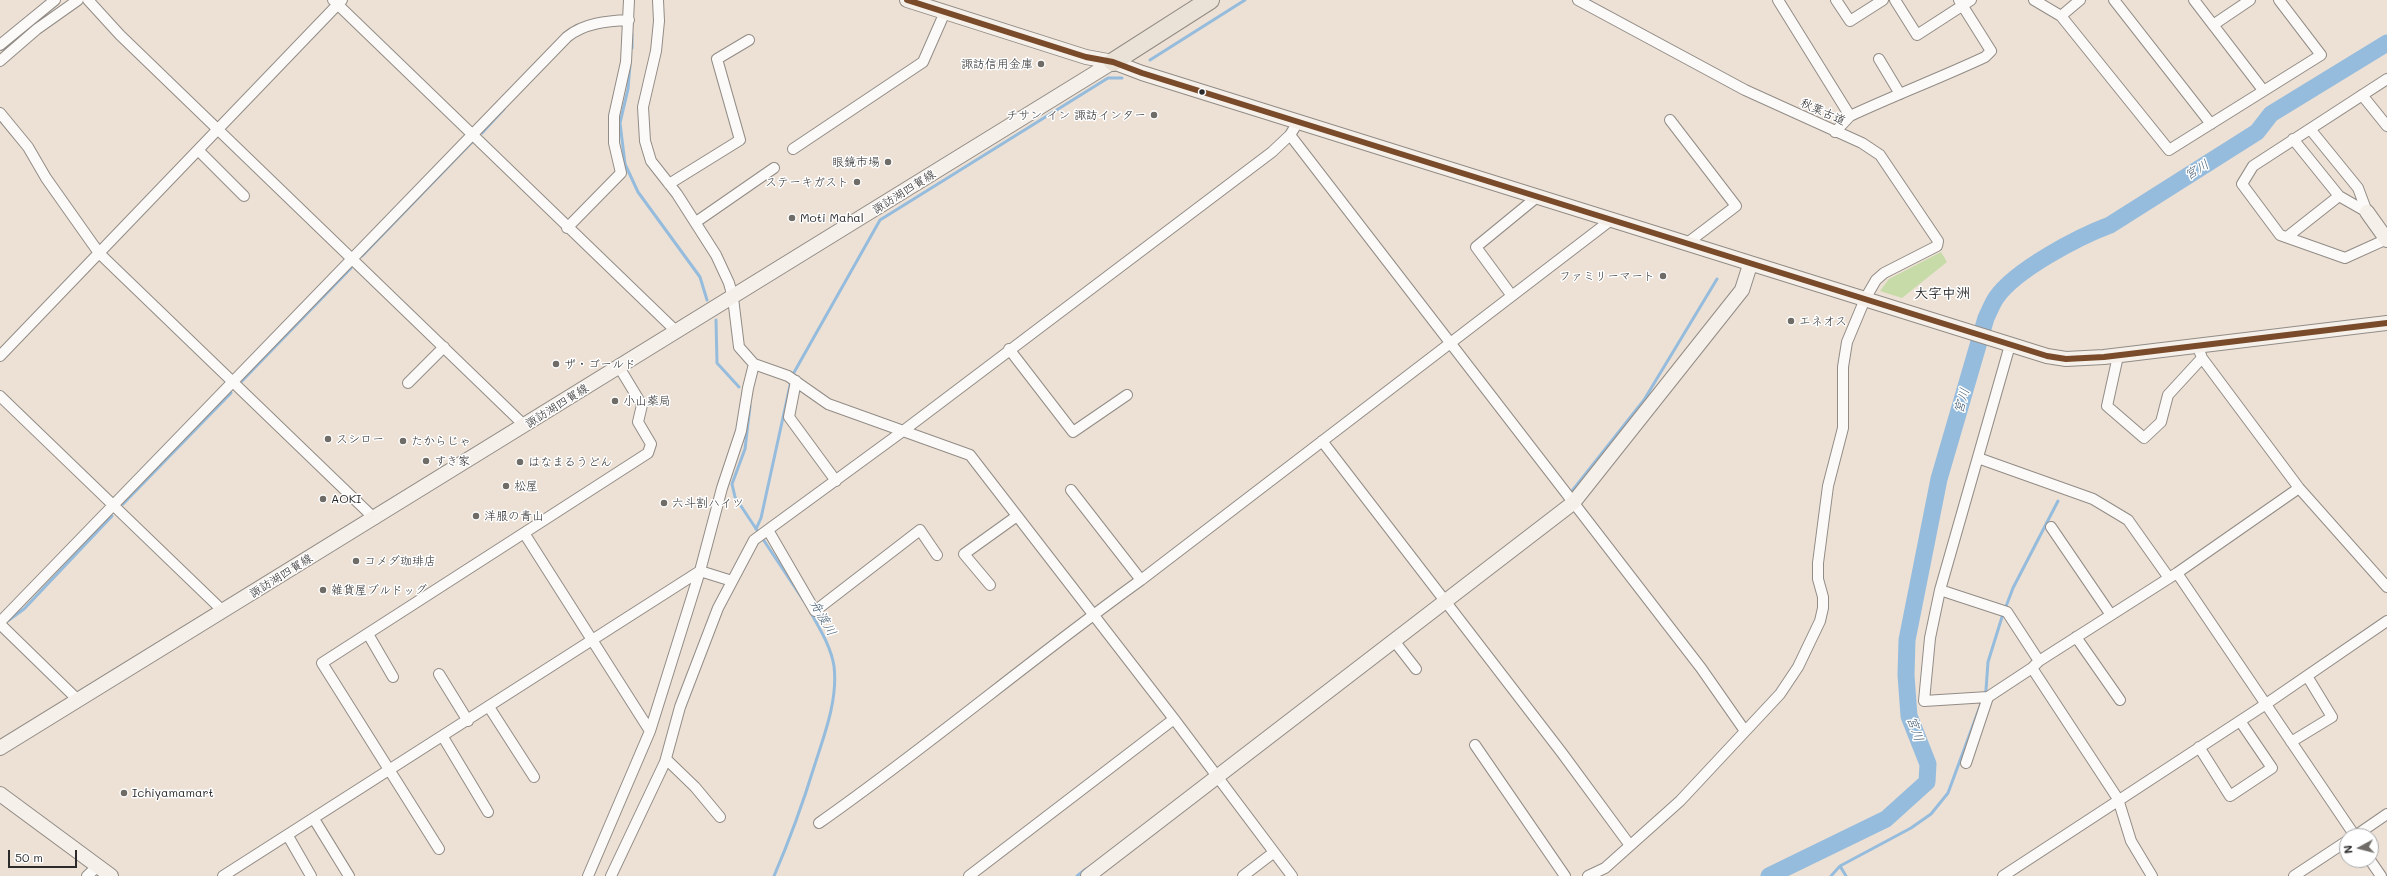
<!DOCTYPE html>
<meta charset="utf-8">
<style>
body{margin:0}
#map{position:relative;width:2387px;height:876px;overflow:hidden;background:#ede1d5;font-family:Mali,sans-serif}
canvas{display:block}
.north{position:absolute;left:2339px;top:828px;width:40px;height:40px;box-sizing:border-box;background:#fff;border:1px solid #aaa;border-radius:50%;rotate:263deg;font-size:11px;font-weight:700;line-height:16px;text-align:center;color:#2b2b2b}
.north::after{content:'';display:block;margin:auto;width:14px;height:18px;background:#6f6b66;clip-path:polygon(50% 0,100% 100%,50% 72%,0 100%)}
.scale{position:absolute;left:8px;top:850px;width:69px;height:18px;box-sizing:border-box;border:2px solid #2b2b2b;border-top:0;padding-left:5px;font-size:12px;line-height:14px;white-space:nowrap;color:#2b2b2b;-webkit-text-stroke:3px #fff;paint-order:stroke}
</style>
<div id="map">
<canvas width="2387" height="876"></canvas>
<div class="north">N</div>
<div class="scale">50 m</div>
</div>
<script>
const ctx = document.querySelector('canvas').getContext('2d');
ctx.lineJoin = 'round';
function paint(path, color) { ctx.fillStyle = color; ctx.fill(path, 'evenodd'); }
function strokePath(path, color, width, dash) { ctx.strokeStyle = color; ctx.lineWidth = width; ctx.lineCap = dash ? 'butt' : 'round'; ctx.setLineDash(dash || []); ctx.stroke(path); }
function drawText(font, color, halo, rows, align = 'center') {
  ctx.font = font + ' Mali,"Klee One",sans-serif'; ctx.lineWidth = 3; ctx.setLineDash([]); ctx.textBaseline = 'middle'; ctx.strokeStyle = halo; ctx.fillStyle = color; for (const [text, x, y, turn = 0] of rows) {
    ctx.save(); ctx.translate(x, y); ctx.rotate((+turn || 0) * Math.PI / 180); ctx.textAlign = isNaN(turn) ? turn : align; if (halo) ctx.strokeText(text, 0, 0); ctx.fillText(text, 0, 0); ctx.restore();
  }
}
const green = new Path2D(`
 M1941,252L1947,262L1902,298L1880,291L1889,279Z`);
const stream = new Path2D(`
 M632,48V34
 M1150,60L1245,0
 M630,65L628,89L620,123L625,164L638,192L700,277L707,300
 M482,133L504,109
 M362,256L472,142
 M716,320L717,363L739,387
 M792,376L880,220L1108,78H1122
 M242,381L351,268
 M750,406L745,449L732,484L735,497L804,601
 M1572,491L1644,400L1717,279
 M123,504L231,393
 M756,529L761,518L791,381
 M9,620L24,609L112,516
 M1840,866L1846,876
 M774,876C790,839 803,803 815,764C825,733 838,699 834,666C831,647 820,629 811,613
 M1077,876L1086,869
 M1831,876L1840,866L1911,828L1931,814L1948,793L1986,690L1988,662L2002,617L2013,588L2058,501`);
const river = new Path2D(`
 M1769,876L1886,819L1927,782L1928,764L1909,716L1906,675L1907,640L1939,479L1986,318C1989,312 1992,304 1996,298C2015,270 2078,237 2110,225L2257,132L2271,114L2387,43`);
const street = new Path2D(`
 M88,0L120,35L525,426
 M333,0L677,332
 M658,0L659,21L656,51L643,107L645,141L651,161L677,194L716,255L729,283L733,298L739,347L754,364L788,376L828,404L970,455L1174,719L1292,876
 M1578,0L1745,90L1862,143L1880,155L1938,241L1937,246L1884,273L1876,280L1865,299L1847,342L1843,367V428L1828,486L1818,563V579L1823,597V608L1820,621L1798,667L1780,694L1680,801L1605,868L1588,876
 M1778,0L1850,116L1835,132
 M1836,0L1850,21L1883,0
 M1895,0L1917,35L1971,0
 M2034,0L2061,16L2169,150L2321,55L2279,0
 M2114,0L2211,124
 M2194,0L2263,90
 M2061,16L2080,0
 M2213,25L2250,0
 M0,45L55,0
 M1879,59L1900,94
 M0,61L37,29L78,0
 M2387,79L2253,166L2242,184L2280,235L2345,258L2387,239
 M2362,95L2387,126
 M0,113L28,147L46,178L99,253L375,519
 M1850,116C1895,95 1940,78 1985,57L1991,51L1959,0
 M1670,120L1736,206L1686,244
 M2310,129L2358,188L2367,212
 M1290,135L1701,668L1745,731
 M2293,139L2339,196L2367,212
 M793,149L923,62L945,12
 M198,150L244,196
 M669,184L740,140L717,59L749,40
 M696,222L774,168
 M567,228L621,173L614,143V116L626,62L629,0
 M2287,237L2339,196
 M1512,296L1476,247L1537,197
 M2010,345L1940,590L1930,638L1924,701L1988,697L2032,668L2039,661L2177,573L2299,488
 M2198,347L2202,358L2299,488L2387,587
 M1009,349L1073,432L1127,395
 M0,356L342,0
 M2118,356L2107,406L2144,438L2161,422L2168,395L2202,358
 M796,381L789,417L836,481
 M408,383L444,347
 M0,396L223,611
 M1322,441L1562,753L1629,844
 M1978,458L2093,499L2128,520L2169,578
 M1071,490L1141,580
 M2051,527L2111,615
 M768,530L815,611L920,530L937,555
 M524,533L648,453L651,444L638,422L642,405L619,367
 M700,571L732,581
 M2177,573L2355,836
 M990,585L964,554L1017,516
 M1940,590L2007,612L2039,661
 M0,622L567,37C584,23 607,21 629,20
 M0,624L78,700
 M368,634L393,677
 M2076,637L2120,700
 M1395,642L1416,669
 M2032,668L2118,799L2131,841L2152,876
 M439,674L468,721
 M489,707L534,777
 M443,737L488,812
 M2291,742L2332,717L2307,676
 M1475,745L1565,876
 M2199,747L2230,796L2272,768L2240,721
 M666,759L695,787L720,817
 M1966,763L1988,697
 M314,819L349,876
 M819,823C929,746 1032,658 1141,580L1611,220
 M288,836L311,876
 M2355,836L2387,814
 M439,849L322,663L524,533L650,731
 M2370,860L2381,876
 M87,876L98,866
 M223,876L700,571
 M588,876L650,731L700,571L722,488L741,431L748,388L754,364
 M611,876L665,762L680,707L718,608L754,540L903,431L1272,152L1290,135L1298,122
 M969,876L1174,719
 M1243,876L1273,853
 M2003,876L2266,704L2387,621
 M2294,876L2347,841`);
const secondary = new Path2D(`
 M907,0L1086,57L1113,62L1142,73L2047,356L2066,359L2104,357L2387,323
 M2367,212L2387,240
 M0,748L1113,62
 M0,794L111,876
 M1088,876L1573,503L1742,290L1750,265`);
const highway = new Path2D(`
 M1113,62L1210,0`);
const bus1 = new Path2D(`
 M907,0L1086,57L1113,62L1142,73L2047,356L2066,359L2104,357L2387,323`);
const markers = [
 [1041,64,4,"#6f6b66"],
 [1202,92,3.5,"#2b2b2b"],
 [1154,115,4,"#6f6b66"],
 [888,162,4,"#6f6b66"],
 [857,182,4,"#6f6b66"],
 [792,218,4,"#6f6b66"],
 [1663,276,4,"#6f6b66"],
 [1791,321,4,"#6f6b66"],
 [556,364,4,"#6f6b66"],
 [615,401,4,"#6f6b66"],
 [328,439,4,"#6f6b66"],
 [403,441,4,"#6f6b66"],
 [426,461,4,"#6f6b66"],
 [520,462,4,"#6f6b66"],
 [506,486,4,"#6f6b66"],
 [323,499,4,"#6f6b66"],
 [664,503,4,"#6f6b66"],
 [476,516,4,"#6f6b66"],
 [356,561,4,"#6f6b66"],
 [323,590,4,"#6f6b66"],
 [124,793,4,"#6f6b66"]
];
const poiNames = [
 ["諏訪信用金庫",1033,64,"right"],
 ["チサン イン 諏訪インター",1146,115,"right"],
 ["眼鏡市場",880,162,"right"],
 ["ステーキガスト",849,182,"right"],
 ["Moti Mahal",800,218],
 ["ファミリーマート",1655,276,"right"],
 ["エネオス",1799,321],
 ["ザ・ゴールド",564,364],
 ["小山薬局",623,401],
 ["スシロー",336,439],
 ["たからじゃ",411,441],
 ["すき家",434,461],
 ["はなまるうどん",528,462],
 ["松屋",514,486],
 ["AOKI",331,499],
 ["六斗割ハイツ",672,503],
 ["洋服の青山",484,516],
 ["コメダ珈琲店",364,561],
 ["雑貨屋ブルドッグ",331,590],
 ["Ichiyamamart",132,793]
];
const streetNames = [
 ["秋葉古道",1823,112,24],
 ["諏訪湖四賀線",904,192,-32],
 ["諏訪湖四賀線",557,406,-32],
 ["諏訪湖四賀線",281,576,-32]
];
const waterNames = [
 ["宮川",2197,170,-32],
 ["宮川",1962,401,-74],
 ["舟渡川",823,618,60],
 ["宮川",1915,729,71]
];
const quarterNames = [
 ["大字中洲",1942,294]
];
paint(green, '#c6dba8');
strokePath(stream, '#96bcdd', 3);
strokePath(river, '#96bcdd', 17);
strokePath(street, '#928c86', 12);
strokePath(secondary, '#928c86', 16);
strokePath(highway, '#928c86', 20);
strokePath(street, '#fcfaf9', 10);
strokePath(secondary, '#f6f0ea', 14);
strokePath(highway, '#eae2d6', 18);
strokePath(bus1, '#7a4b2a', 6);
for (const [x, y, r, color] of markers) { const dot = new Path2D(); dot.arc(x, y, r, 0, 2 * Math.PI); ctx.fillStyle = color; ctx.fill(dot); strokePath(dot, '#fff', 1.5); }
drawText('12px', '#2b2b2b', '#fff', poiNames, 'left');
drawText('12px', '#2b2b2b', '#fff', streetNames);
drawText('italic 13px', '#475f74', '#fff', waterNames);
drawText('bold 14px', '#2b2b2b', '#fff', quarterNames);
</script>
